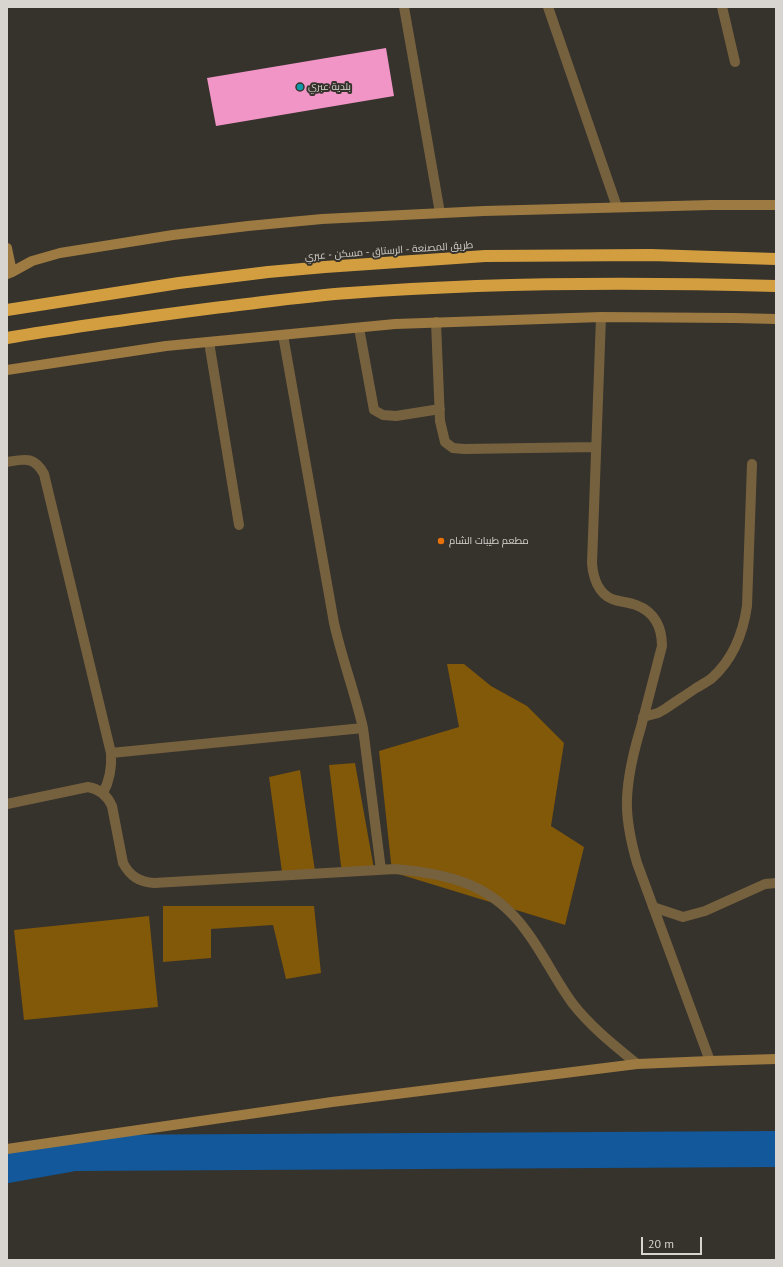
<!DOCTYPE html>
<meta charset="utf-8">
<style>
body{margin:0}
#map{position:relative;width:783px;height:1267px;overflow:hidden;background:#36322c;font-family:"PT Sans",sans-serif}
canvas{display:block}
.frame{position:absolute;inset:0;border:8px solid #d8d5d1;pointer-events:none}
.scale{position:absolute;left:641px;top:1237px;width:61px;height:18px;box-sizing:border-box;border:2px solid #d8d5d1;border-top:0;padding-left:5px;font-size:12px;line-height:14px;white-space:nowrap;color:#d8d5d1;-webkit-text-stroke:3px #36322c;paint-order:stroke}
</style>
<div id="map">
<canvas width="783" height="1267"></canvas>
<div class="frame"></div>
<div class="scale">20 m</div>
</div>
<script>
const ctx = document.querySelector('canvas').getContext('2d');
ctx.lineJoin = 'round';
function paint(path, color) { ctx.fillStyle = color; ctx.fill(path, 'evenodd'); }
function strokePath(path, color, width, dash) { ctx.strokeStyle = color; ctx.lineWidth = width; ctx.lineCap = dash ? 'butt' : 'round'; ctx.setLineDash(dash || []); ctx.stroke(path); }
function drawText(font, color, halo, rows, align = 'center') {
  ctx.font = font + ' "PT Sans",Cairo,sans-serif'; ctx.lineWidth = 4; ctx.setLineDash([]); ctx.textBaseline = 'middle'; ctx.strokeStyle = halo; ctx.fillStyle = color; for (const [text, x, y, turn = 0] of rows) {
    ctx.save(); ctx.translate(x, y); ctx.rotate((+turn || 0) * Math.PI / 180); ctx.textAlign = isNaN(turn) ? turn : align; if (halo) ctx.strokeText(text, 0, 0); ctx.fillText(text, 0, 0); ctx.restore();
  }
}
const forest = new Path2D(`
 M447,664H464L491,686L527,706L564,743L551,826L584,847L565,925L392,872L379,751L459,727Z
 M355,763L374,869L342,874L329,765Z
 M300,770L315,871L282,872L269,777Z
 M163,906H314L321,973L286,979L273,925L211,929V958L163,962Z
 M149,916L158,1007L24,1020L14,930Z`);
const river = new Path2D(`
 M7,1165L74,1153L776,1149`);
const building = new Path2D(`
 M386,48L394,96L216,126L207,78Z`);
const lane = new Path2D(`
 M404,7L440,213`);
const street = new Path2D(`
 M548,7L617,207
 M722,7L735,62
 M601,317L592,563C593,577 598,593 612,599C620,602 628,602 636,605C655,612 662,628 662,646C655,673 648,700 641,727C634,750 628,774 627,799C626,821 631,842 637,863L710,1061
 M436,322L440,421L445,442L453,448L464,449L596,447
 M359,328L374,410L383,415L396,416L440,409
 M283,335L334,623C342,659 355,693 363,728L381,870
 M209,342L239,525
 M7,462C25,459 34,456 44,474L111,753C112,767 110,780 103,793
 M643,717L658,713L665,709C675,702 686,695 696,688C701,685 707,682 712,678C733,659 743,634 747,606L752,464
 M111,753L363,728
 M7,804L88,787C100,789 107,795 112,806L123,863C130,876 139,882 154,883L395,869C450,874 493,884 527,932C544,955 556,981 573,1004C591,1027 615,1046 637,1064
 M653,907L683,917L705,911L765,884L776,883`);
const secondary = new Path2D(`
 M7,248L12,272
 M7,274L12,272L32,261L60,253L173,235L248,226L322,219L484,211L711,205H776
 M7,370L166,346L395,324L601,317L735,318L776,319
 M7,1149L332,1102L637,1064L710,1061L776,1059`);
const highway = new Path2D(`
 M7,310L179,283L268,272L325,267L485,256L651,255L776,259
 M7,338C76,326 145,317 214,308C259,303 304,296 349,293C491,282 634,282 776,286`);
const markers = [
 [300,87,4,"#0f9aa8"],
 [441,541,4,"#e8710a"]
];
const poiNames = [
 ["بلدية عبري",308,87],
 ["مطعم طيبات الشام",449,541]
];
const streetNames = [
 ["طريق المصنعة - الرستاق - مسكن - عبري",389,251,-4]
];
paint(forest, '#825809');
strokePath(river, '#12589a', 36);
paint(building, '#f195c7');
strokePath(lane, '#76613f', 10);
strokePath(street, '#76613f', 10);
strokePath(secondary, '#9c7a41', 10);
strokePath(highway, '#d39e40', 12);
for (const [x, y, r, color] of markers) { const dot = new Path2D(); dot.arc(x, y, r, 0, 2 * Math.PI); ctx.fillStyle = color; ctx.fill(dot); strokePath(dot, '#36322c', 1.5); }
drawText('10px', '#d8d5d1', '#36322c', poiNames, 'left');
drawText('10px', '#d8d5d1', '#36322c', streetNames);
</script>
